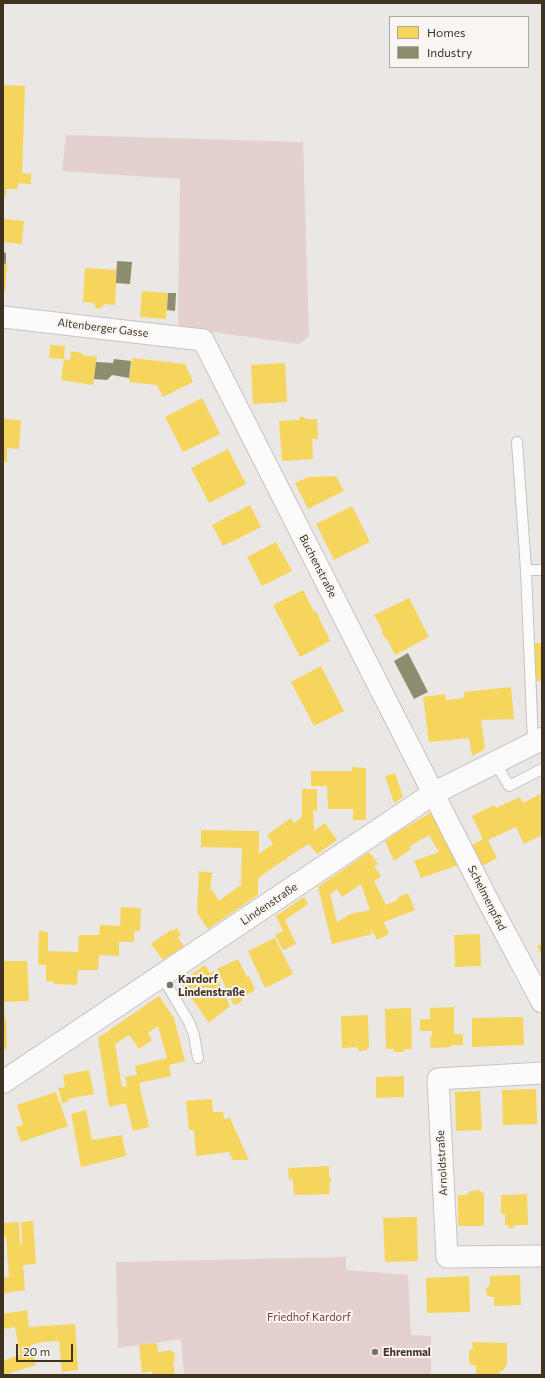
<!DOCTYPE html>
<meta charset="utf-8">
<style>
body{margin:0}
#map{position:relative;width:545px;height:1378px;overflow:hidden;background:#eae7e5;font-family:Commissioner,sans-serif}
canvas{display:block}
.frame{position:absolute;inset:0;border:4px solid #3f3221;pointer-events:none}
.legend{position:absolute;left:389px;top:16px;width:140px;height:52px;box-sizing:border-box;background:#f9f5f3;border:1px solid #afa79f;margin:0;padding:5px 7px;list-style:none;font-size:12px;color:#3f3221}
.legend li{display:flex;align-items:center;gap:8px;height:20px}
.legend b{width:20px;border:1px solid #afa79f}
.scale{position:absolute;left:16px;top:1344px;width:57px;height:18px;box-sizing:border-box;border:2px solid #3f3221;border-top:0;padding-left:5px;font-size:12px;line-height:14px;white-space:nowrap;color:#3f3221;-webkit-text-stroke:3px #f9f5f3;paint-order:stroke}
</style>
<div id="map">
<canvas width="545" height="1378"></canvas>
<div class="frame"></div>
<ul class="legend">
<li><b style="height:11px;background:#f6d55c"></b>Homes</li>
<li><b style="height:11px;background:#8c8c6e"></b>Industry</li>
</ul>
<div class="scale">20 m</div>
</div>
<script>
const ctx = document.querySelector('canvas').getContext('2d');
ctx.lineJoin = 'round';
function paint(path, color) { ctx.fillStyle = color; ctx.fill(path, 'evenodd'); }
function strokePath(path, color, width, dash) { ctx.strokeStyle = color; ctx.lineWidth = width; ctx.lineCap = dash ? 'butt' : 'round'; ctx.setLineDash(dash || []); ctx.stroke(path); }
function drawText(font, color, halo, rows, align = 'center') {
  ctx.font = font + ' Commissioner,sans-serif'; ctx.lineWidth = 4; ctx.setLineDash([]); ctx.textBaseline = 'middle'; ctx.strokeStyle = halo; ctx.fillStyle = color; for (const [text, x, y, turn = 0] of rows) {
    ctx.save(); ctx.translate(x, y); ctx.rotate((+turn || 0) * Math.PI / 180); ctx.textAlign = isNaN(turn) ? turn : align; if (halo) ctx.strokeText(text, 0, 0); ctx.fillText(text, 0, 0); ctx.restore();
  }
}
const green = new Path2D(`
 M66,135L303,142L309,336L299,344L178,327L180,179L62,171Z
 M346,1257V1270L408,1275L411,1335L431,1336V1375H184L181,1339L118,1348L116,1262Z`);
const homes = new Path2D(`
 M3,85L25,86L22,173L31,174V184L18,183V189H6V196H3Z
 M3,219L24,221L22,244L3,242Z
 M3,263L7,264L5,292H3Z
 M85,268L117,270L115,305L104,304L102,308H96L94,303L83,302Z
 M142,291L168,293L166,319L140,317Z
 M50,345L65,346L64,359L49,358Z
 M71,351L82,353V355L97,357L93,385L61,380L64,359L70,360Z
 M132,358L185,364L193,382L163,397L157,385L129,382Z
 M285,363L287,402L253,404L251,365Z
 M202,398L220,434L183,452L165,417Z
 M299,417H304L305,419H317L318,439H312L313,459L282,461L279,421L299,420Z
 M3,419L21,420L19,449L7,448V462H3Z
 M228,449L246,484L209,503L191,468Z
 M336,476L344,491L308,509L295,483L308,477Z
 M250,505L261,527L223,546L212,525Z
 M352,506L370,542L334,560L316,524Z
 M276,542L292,571L262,586L247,557Z
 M303,590L314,612L316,611L330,641L300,657L273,605Z
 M409,598L429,637L395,655L387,639H386L381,632L383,631L374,615Z
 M534,643H542V681H535Z
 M321,666L344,711L314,726L291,682Z
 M511,687L514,719L481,720L485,749L472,756L469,738L429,742L423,697L445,694L446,700L464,698V692Z
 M352,767L366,768V820H353V809H328L327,786H311V771H352Z
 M395,773L403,797L394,803L385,776Z
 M302,789H317V811L313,810L314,831L325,823L337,840L317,854L309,844L286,858L287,860L285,861L284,860L258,878V895L208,929L197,913L199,871L212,873L210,891L212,890L219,901L239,886H241L242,848L201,847V830L259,831V854L273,844L267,835L291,818L294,823L302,817Z
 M542,793V831H541L542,835L524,844L516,827L488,840L497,858L482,866L472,845L483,839L472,816L494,805L496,808L520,797L523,803Z
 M432,812L461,864L421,878L414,861L439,852L429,835L410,846L411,849L394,861L385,841L401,830Z
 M369,852L378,864L374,866L381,876L374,881L386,905L398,900V897L408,893L415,910L384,922L389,934L377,940L371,928L372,934L332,944L318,887ZM361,884L370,910L350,914L337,922L330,894L337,889L342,897Z
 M304,897L308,904L285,920L296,944L283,950L275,935L283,931L276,916Z
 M121,907L141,908L140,931H134V942H119V956L99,955L98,970H78L77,985L54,984V982L46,981V965H38L39,931L48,932V951L78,952L79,935H99L100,925L120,926Z
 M177,928L181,935L178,938L184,946L163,960L151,944L172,929L173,931Z
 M480,934L481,966L455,967L454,935Z
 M275,938L293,974L265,988L248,951Z
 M542,944V957L537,946Z
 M238,959L247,977L249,976L255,990L243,997L241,1002L234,1005L217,969Z
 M3,961H27L29,1001L3,1002Z
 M205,965L210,973L214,971L230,1006L209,1023L180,982Z
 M159,996L174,1018L185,1061L169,1065L171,1076L139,1083L149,1127L133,1131L126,1103L109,1107L98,1038ZM158,1026L167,1058L135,1066L137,1075L125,1077L127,1086L122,1087L115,1044L129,1035L139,1049L152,1040L148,1033Z
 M454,1007V1034H463V1045H451V1047L431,1048L430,1036H432V1031H420V1019H430V1008Z
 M411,1008L412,1049H404V1052H394V1049H386L385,1009Z
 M3,1009H4L5,1019H6L7,1049H3Z
 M368,1015L369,1047L366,1050L359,1051L357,1047L342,1048L341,1016Z
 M523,1017L524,1045L472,1047V1018Z
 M89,1070L94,1094L68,1099V1102L62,1103L58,1088L65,1087L63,1075Z
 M404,1076V1097L376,1098V1077Z
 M536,1089L537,1124L503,1125L502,1090Z
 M480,1091L482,1130L456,1131L455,1092Z
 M56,1092L68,1126L21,1142L16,1127L23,1125L17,1105Z
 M212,1099L213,1112H223L224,1119L230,1118L249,1160H233L229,1152L196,1156L194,1130H189L186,1101Z
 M86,1110L92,1140L122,1135L126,1156L81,1167L71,1114Z
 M329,1166V1177L332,1180L329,1184L330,1194L294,1195L293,1179L289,1180L288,1168Z
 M479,1190L484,1194V1226H458V1195H466L471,1191Z
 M527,1194L528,1225H515L513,1228H509L507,1225H505V1214H501V1195Z
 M417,1217L418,1261L385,1262L383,1218Z
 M33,1221L36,1264L23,1265L25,1290L3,1293V1278L9,1277L6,1236H3V1223L19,1222L20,1244H22L21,1222Z
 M520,1275L521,1305L494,1306V1297H490L486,1294V1288L490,1285V1276Z
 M469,1276L470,1312L427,1313L426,1278Z
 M27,1310L29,1327L75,1324L78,1370L62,1372L59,1341L42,1342L30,1345L36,1365L3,1375V1361L20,1355L15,1327L3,1329V1314Z
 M472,1342L507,1343V1365L502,1371H500L499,1375H476V1366L472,1365L469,1362V1351L473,1348Z
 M157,1343L158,1352L172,1350V1352H174L175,1361L173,1362L175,1375H152V1371L142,1373L139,1345Z`);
const industry = new Path2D(`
 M3,252L6,253V264L3,263Z
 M117,261L132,262L130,284L116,283Z
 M168,293H176L175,311L167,310Z
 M114,359L131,361L129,378L112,375L107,380L94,379L96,362L113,363Z
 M408,653L428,692L414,699L394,661Z`);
const lane = new Path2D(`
 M517,442L526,570L533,744
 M526,570H542
 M495,762L509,786L542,769
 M162,976L190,1024L194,1035L198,1058`);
const street = new Path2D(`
 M3,317L203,340L486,897L542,1002
 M542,1073L438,1079L447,1257L542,1256`);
const secondary = new Path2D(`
 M3,1082L434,793L542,739`);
const markers = [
 [170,985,4,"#7b7166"],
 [375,1352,4,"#7b7166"]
];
const streetNames = [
 ["Altenberger Gasse",103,328,7],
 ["Buchenstraße",318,566,63],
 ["Schelmenpfad",487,898,63],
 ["Lindenstraße",269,904,-34],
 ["Arnoldstraße",442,1163,-93]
];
const poiNames = [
 ["Kardorf",178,979],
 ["Lindenstraße",178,992],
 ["Ehrenmal",383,1352]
];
const parkNames = [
 ["Friedhof Kardorf",309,1317]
];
paint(green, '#e4d0cd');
paint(homes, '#f6d55c');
paint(industry, '#8c8c6e');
strokePath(lane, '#c6c3c1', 12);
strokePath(street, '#c6c3c1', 23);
strokePath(secondary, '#c6c2be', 24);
strokePath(lane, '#fcfbfb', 10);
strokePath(street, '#fcfbfb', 21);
strokePath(secondary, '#fcfbfb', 22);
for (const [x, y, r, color] of markers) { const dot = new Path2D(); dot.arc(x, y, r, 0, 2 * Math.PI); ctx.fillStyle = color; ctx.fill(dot); strokePath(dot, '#f9f5f3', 1.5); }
drawText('11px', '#3f3221', '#f9f5f3', streetNames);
drawText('bold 11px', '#3f3221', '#f9f5f3', poiNames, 'left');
drawText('11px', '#783b29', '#f9f5f3', parkNames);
</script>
